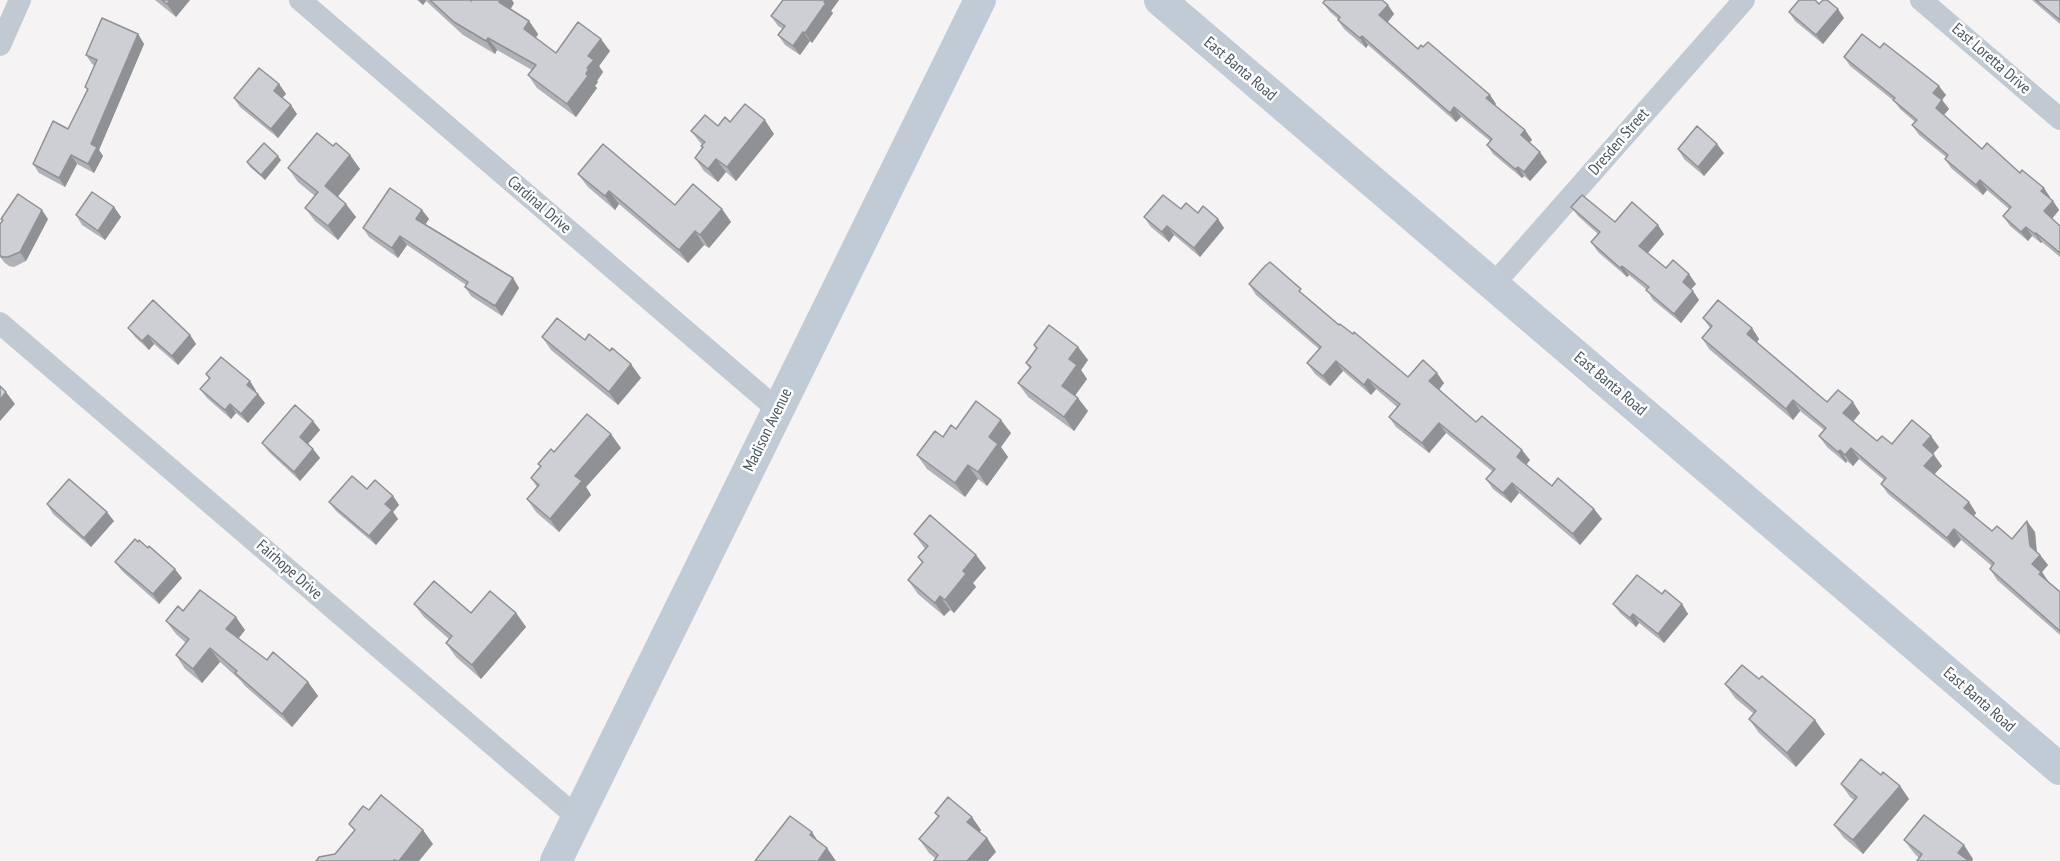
<!DOCTYPE html>
<style>
body{margin:0}
canvas{display:block;background:#f5f3f3}
</style>
<canvas width="2060" height="861"></canvas>
<script>
const ctx = document.querySelector('canvas').getContext('2d');
ctx.lineJoin = 'round';
function strokePath(path, color, width, dash) { ctx.strokeStyle = color; ctx.lineWidth = width; ctx.lineCap = dash ? 'butt' : 'round'; ctx.setLineDash(dash || []); ctx.stroke(path); }
function paint(path, color) { ctx.fillStyle = color; ctx.fill(path, 'evenodd'); }
function drawText(font, color, halo, rows, align = 'center') {
  ctx.font = font + ' "PT Sans Narrow",sans-serif'; ctx.lineWidth = 5; ctx.setLineDash([]); ctx.textBaseline = 'middle'; ctx.strokeStyle = halo; ctx.fillStyle = color; for (const [text, x, y, turn = 0] of rows) {
    ctx.save(); ctx.translate(x, y); ctx.rotate((+turn || 0) * Math.PI / 180); ctx.textAlign = isNaN(turn) ? turn : align; if (halo) ctx.strokeText(text, 0, 0); ctx.fillText(text, 0, 0); ctx.restore();
  }
}
const street = new Path2D(`
 M300,0L778,410
 M1921,0L2060,119
 M0,45L20,0
 M1493,285L1744,0
 M0,323L578,818`);
const secondary = new Path2D(`
 M1160,0L2060,769
 M556,861L980,0`);
const wall = new Path2D(`
 M155,0H190L176,17Z
 M417,0H470L471,1L514,3L511,9L529,21L538,34L536,38L556,53L610,51L599,66L603,72L597,81L598,82L595,86L597,88L576,117L537,88L528,75L532,70L497,50L495,54L463,35L426,1L423,5Z
 M783,0H839L831,11L833,13L812,43L810,41L800,55L785,45L778,35L783,29L778,26L771,16Z
 M2032,0H2060V24Z
 M1323,3L1388,5L1394,14L1388,22L1418,49L1490,95L1496,104L1495,105L1525,130L1532,140L1529,143L1547,162L1530,181L1524,176L1522,178L1493,154L1487,145L1490,141L1461,117L1456,122L1368,45L1366,48L1344,29L1338,20V19L1330,12Z
 M1819,4L1844,18L1823,44L1795,21L1789,12Z
 M138,34L144,44L99,150L103,156L94,173L77,164L65,187L39,173L33,164L68,129L87,90L85,87L95,66L92,64L86,55Z
 M1880,48L1946,95L1942,100L1949,109L1944,115L1982,149L2020,173L2050,197L2049,198L2053,201L2059,210L2052,219L2060,226V257L2042,242L2041,243L2032,236L2028,241L2010,226L2003,216L2009,209L1987,190L1983,195L1951,168L1945,159L1946,157L1919,135L1912,125L1915,122L1900,109L1894,101L1850,66L1844,57Z
 M279,84L286,94L282,98L297,114L278,138L240,107L234,98Z
 M730,122L774,134L736,181L726,172L718,182L704,171L695,158L703,148L701,146L702,145L691,131L718,126Z
 M333,146L350,155L360,169L338,196L356,217L338,240L315,221L305,208L315,196L298,182L288,168Z
 M1678,149L1724,153L1704,176L1684,159Z
 M281,160L265,180L250,167L247,162Z
 M578,174L675,205L722,209L731,222L709,248L704,245L688,263L619,204L615,210L588,187Z
 M114,207L121,217L105,240L82,225L76,215Z
 M1571,207L1615,222L1664,234L1648,253L1666,268L1696,284L1691,289L1699,300L1681,323L1653,300L1647,290L1629,275L1627,277L1598,252L1591,242L1598,234L1578,216Z
 M1181,209L1198,213L1218,219L1224,228L1200,257L1174,235L1169,242L1151,227L1144,217Z
 M422,210L429,219L425,224L513,278L519,288L502,316L471,296L465,287L466,285L407,245L398,258L369,237L363,228Z
 M1,219H48L26,261L14,267L9,266L5,263L0,257V224L2,221Z
 M1249,284L1307,298L1339,325L1408,377L1444,383L1439,390L1476,422L1530,460L1526,465L1552,486L1594,509L1602,519L1580,545L1519,493L1511,503L1493,489L1486,479L1492,471L1446,433L1429,453L1396,427L1389,417L1397,407L1376,389L1371,395L1343,371L1330,386L1315,374L1307,363L1319,349L1256,295Z
 M1703,318L1752,328L1759,339L1757,342L1827,402L1860,413L1853,421L1877,441L1892,444L1939,447L1933,454L1942,466L1934,474L1969,502L1976,513L1974,516L1992,531L2012,539L2035,532L2037,552L2040,555L2048,565L2042,572L2049,582L2060,592V635L1997,580L1990,569L1992,566L1961,540L1954,548L1888,494L1881,484L1884,480L1859,459L1853,466L1847,461L1846,463L1827,447L1819,436L1824,430L1800,411L1793,420L1709,349L1702,338L1710,328Z
 M128,328L190,335L196,344L178,365L154,344L149,350L135,337Z
 M542,337L641,378L618,405L551,350Z
 M1034,345L1078,347L1088,360L1081,370L1087,379L1075,395L1088,411L1074,431L1028,397L1018,383L1030,369L1026,363L1036,349Z
 M206,374L250,381L256,391L255,392L265,403L248,423L236,413L231,419L207,398L200,389L209,379Z
 M313,421L320,430L308,444L313,449L320,458L300,481L269,452L262,443Z
 M956,429L1011,433L1001,447L1008,457L987,486L978,479L965,497L927,469L917,455L943,437Z
 M621,448L586,487L591,495L559,532L536,512L527,499L537,487L531,478L540,467L538,464L554,452Z
 M393,496L399,505L393,512L398,519L376,545L336,511L329,502Z
 M47,504L114,521L91,547L53,514Z
 M914,534L976,555L986,568L973,583L976,587L954,613L950,610L944,616L918,594L908,580L922,563L918,557L925,549Z
 M138,542L182,578L159,604L122,571L115,562Z
 M1662,594L1682,604L1688,614L1664,643L1639,623L1636,627L1620,613L1613,604Z
 M414,604L471,613H516L526,627L481,679L456,657L446,643L449,639L424,617Z
 M183,611L245,630L238,639L267,660L308,682L318,696L292,727L245,686L240,680L220,662L202,683L185,669L176,655L186,643L176,634L166,621Z
 M1725,684L1825,734L1796,767L1759,733L1749,719L1754,714L1735,698Z
 M1881,775L1900,786L1909,799L1863,854L1844,838L1834,825L1854,800L1850,797L1841,784Z
 M935,813L981,830L980,832L987,838L996,852L936,859L929,853L919,839L938,817Z
 M1904,840L1973,859L1972,861H1917L1919,858L1914,853Z`);
const shadedWall = new Path2D(`
 M170,0H190L176,17L167,4Z
 M419,0H425L426,1L423,5Z
 M500,0H512L514,3L507,14L499,2Z
 M826,0H839L831,11L833,13L812,43L805,33Z
 M1388,5L1394,14L1386,24L1379,15Z
 M1838,9L1844,18L1823,44L1816,35Z
 M529,21L538,34L533,42L524,29Z
 M803,32L810,41L800,55L793,46Z
 M138,34L144,44L99,150L103,156L94,173L88,164L91,144Z
 M1362,36L1368,45L1366,48L1360,38Z
 M488,38L497,50L495,54L486,41Z
 M601,39L610,51L599,66L603,72L597,81L598,82L595,86L597,88L576,117L567,104L586,74L587,68L588,56Z
 M279,84L286,94L280,100L274,91Z
 M1939,86L1946,95L1940,102L1933,93Z
 M1490,95L1496,104L1493,108L1486,98Z
 M1942,100L1949,109L1942,117L1936,108Z
 M291,105L297,114L278,138L271,129Z
 M1454,107L1461,117L1456,122L1450,113Z
 M765,120L774,134L736,181L727,167Z
 M1525,130L1532,140L1527,145L1521,135Z
 M1717,144L1724,153L1704,176L1698,167Z
 M1540,152L1547,162L1530,181L1524,172Z
 M71,155L77,164L65,187L59,178Z
 M350,155L360,169L335,200L325,186Z
 M278,156L281,160L265,180L261,175Z
 M716,159L726,172L718,182L708,169Z
 M1518,167L1524,176L1522,178L1515,169Z
 M1980,180L1987,190L1983,195L1976,185Z
 M2044,188L2050,197L2047,200L2041,191Z
 M609,191L619,204L615,210L605,196Z
 M2053,201L2059,210L2050,221L2044,211Z
 M346,204L356,217L338,240L328,226Z
 M114,207L121,217L105,240L98,231Z
 M722,209L731,222L709,248L700,235Z
 M42,210L48,219L26,261L20,252Z
 M422,210L429,219L423,228L416,219Z
 M1218,219L1224,228L1200,257L1194,248Z
 M1658,225L1664,234L1646,255L1639,246Z
 M1167,226L1174,235L1169,242L1162,232Z
 M2026,227L2032,236L2028,241L2021,232Z
 M695,231L704,245L688,263L679,250Z
 M2036,233L2042,242L2041,243L2035,234Z
 M400,236L407,245L398,258L392,248Z
 M1622,266L1629,275L1627,277L1620,268Z
 M1689,274L1696,284L1689,291L1683,282Z
 M513,278L519,288L502,316L495,306Z
 M1693,291L1699,300L1681,323L1674,314Z
 M1752,328L1759,339L1755,345L1747,334Z
 M148,335L154,344L149,350L142,341Z
 M190,335L196,344L178,365L172,356Z
 M1078,347L1088,360L1081,370L1087,379L1072,400L1062,386L1069,359Z
 M1336,361L1343,371L1330,386L1323,376Z
 M631,364L641,378L618,405L609,392Z
 M1437,373L1444,383L1437,392L1429,381Z
 M1368,379L1376,389L1371,395L1364,385Z
 M250,381L256,391L253,394L247,385Z
 M6,392L15,404L0,421V400Z
 M258,394L265,403L248,423L241,414Z
 M1078,398L1088,411L1074,431L1064,417Z
 M1793,400L1800,411L1793,420L1786,409Z
 M1853,402L1860,413L1851,424L1843,413Z
 M230,404L236,413L231,419L225,410Z
 M1001,420L1011,433L1001,447L1008,457L987,486L978,472L989,437Z
 M313,421L320,430L306,446L300,437Z
 M1439,423L1446,433L1429,453L1422,443Z
 M611,434L621,448L586,487L591,495L559,532L550,519L575,476Z
 M1931,436L1939,447L1931,456L1923,445Z
 M1851,448L1859,459L1853,466L1845,455Z
 M313,449L320,458L300,481L294,472Z
 M1522,450L1530,460L1524,467L1517,457Z
 M1840,450L1847,461L1846,463L1838,452Z
 M1934,455L1942,466L1932,477L1924,466Z
 M968,465L978,479L965,497L955,483Z
 M1512,483L1519,493L1511,503L1503,493Z
 M393,496L399,505L393,512L398,519L376,545L369,536L385,504Z
 M1969,502L1976,513L1972,519L1964,508Z
 M1594,509L1602,519L1580,545L1573,534Z
 M107,512L114,521L91,547L84,538Z
 M2027,521L2035,532L2037,557L2030,546Z
 M1954,529L1961,540L1954,548L1947,538Z
 M976,555L986,568L973,583L976,587L954,613L945,600L963,571Z
 M2040,555L2048,565L2042,572L2049,583L2047,585L2032,564Z
 M175,569L182,578L159,604L153,594Z
 M940,596L950,610L944,616L935,603Z
 M1682,604L1688,614L1664,643L1658,634Z
 M516,613L526,627L481,679L472,665Z
 M1633,614L1639,623L1636,627L1630,618Z
 M236,617L245,630L235,643L226,629Z
 M210,648L220,662L202,683L193,669Z
 M308,682L318,696L292,727L282,714Z
 M1815,720L1825,734L1796,767L1787,753Z
 M1900,786L1909,799L1863,854L1853,840Z
 M972,817L981,830L977,836L967,822Z
 M423,830L433,844L419,861H399Z
 M812,832L821,846L810,835Z
 M987,838L996,852L988,861H967Z
 M1964,845L1973,859L1972,861H1964L1958,853Z
 M827,848L836,861H818Z`);
const building = new Path2D(`
 M162,0H170L167,4Z
 M430,0H470L471,1L472,0H500L499,2L529,21L524,29L556,53L578,22L601,39L588,56L594,60L587,68L589,69L586,74L588,76L567,104L528,75L536,65L488,38L486,41L454,22Z
 M783,0H826L824,2L826,3L805,33L803,32L793,46L778,35L785,26L771,16Z
 M1325,0H1382L1388,5L1379,15L1418,49L1421,45L1423,47L1428,42L1490,95L1486,98L1525,130L1521,135L1540,152L1524,172L1518,167L1515,169L1487,145L1492,139L1454,107L1450,113L1362,36L1360,38L1338,20L1340,17L1323,3Z
 M1799,0H1815L1819,4L1823,0H1827L1838,9L1816,35L1789,12Z
 M2036,0H2060V20Z
 M102,18L138,34L91,144L97,147L88,164L71,155L59,178L33,164L53,121L68,129L88,89L85,87L97,60L86,55Z
 M1862,34L1880,48L1884,43L1939,86L1933,93L1942,100L1936,108L1982,149L1987,143L2020,173L2022,170L2044,188L2041,191L2053,201L2044,211L2060,226V253L2036,233L2035,234L2026,227L2021,232L2003,216L2011,207L1980,180L1976,185L1945,159L1948,155L1912,125L1917,120L1893,100L1895,98L1844,57Z
 M259,68L279,84L274,91L291,105L271,129L234,98Z
 M745,104L765,120L727,167L716,159L708,169L695,158L703,147L701,146L705,142L691,131L705,115L718,126L725,117L730,122Z
 M1697,126L1717,144L1698,167L1678,149Z
 M317,133L333,146L336,143L350,155L325,186L346,204L328,226L305,208L318,192L288,168Z
 M264,143L278,156L261,175L247,162Z
 M603,144L675,205L693,184L722,209L700,235L695,231L679,250L609,191L605,196L578,174Z
 M390,188L422,210L416,219L513,278L495,306L465,287L468,282L400,236L392,248L363,228Z
 M92,192L114,207L98,231L76,215Z
 M18,194L42,210L20,252L8,257H2L0,255V224L3,220L1,219Z
 M1163,195L1181,209L1186,203L1198,213L1203,206L1218,219L1194,248L1167,226L1162,232L1144,217Z
 M1582,195L1615,222L1632,202L1658,225L1639,246L1666,268L1673,260L1689,274L1683,282L1693,291L1674,314L1646,290L1649,287L1622,266L1620,268L1591,242L1600,232L1571,207Z
 M1270,262L1301,289L1299,291L1339,325L1340,324L1353,334L1354,332L1408,377L1423,360L1437,373L1429,381L1476,422L1482,416L1522,450L1517,457L1552,486L1558,478L1594,509L1573,534L1512,483L1503,493L1486,479L1495,469L1439,423L1422,443L1389,417L1400,404L1368,379L1364,385L1336,361L1323,376L1307,363L1321,347L1249,284L1265,266Z
 M153,300L190,335L172,356L148,335L142,341L128,328Z
 M1718,300L1752,328L1747,334L1827,402L1838,390L1853,402L1843,413L1877,441L1882,436L1892,444L1912,420L1931,436L1923,445L1934,455L1924,466L1969,502L1964,508L1992,531L1997,526L2012,539L2027,521L2030,546L2040,555L2032,564L2041,572L2039,574L2060,592V631L1990,569L1994,563L1954,529L1947,538L1881,484L1886,478L1851,448L1845,455L1840,450L1838,452L1819,436L1826,428L1793,400L1786,409L1702,338L1712,326L1703,318Z
 M557,318L585,340L589,334L610,351L612,348L631,364L609,392L542,337Z
 M1049,325L1078,347L1069,359L1077,365L1062,386L1078,398L1064,417L1018,383L1031,367L1026,363L1037,348L1034,345Z
 M221,357L250,381L247,385L258,394L241,414L230,404L225,410L200,389L210,378L206,374Z
 M0,386L6,392L0,400Z
 M976,401L1001,420L989,437L998,444L978,472L968,465L955,483L917,455L935,431L943,437L951,425L956,429Z
 M295,405L313,421L300,437L313,449L294,472L262,443Z
 M587,414L611,434L575,476L582,481L550,519L527,499L539,485L531,478L541,466L538,464L551,449L554,452Z
 M352,476L367,489L375,480L393,496L385,504L392,510L369,536L329,502Z
 M69,479L107,512L84,538L47,504Z
 M930,515L976,555L963,571L966,574L945,600L940,596L935,603L908,580L923,562L918,557L928,546L914,534Z
 M135,539L138,542L139,540L148,548L149,546L175,569L153,594L115,562Z
 M1637,575L1662,594L1665,590L1682,604L1658,634L1633,614L1630,618L1613,604Z
 M434,581L471,613L490,591L516,613L472,665L446,643L452,636L414,604Z
 M200,590L236,617L226,629L267,660L273,652L308,682L282,714L235,673L237,671L210,648L193,669L176,655L189,639L166,621L178,606L183,611Z
 M1742,665L1759,679L1762,676L1815,720L1787,753L1749,719L1756,711L1725,684Z
 M1861,759L1881,775L1883,772L1900,786L1853,840L1834,825L1857,797L1841,784Z
 M381,795L423,830L399,861L394,860L393,861H316L319,857L335,854L355,830L349,824L363,806L369,810Z
 M948,797L972,817L967,822L987,838L967,861H934L938,855L919,839L939,816L935,813Z
 M1924,815L1964,845L1958,853L1969,861H1917L1922,854L1904,840Z
 M790,816L812,832L810,835L827,848L818,861H755Z`);
const streetNames = [
 ["East Loretta Drive",1991,59,41],
 ["East Banta Road",1240,69,40],
 ["Dresden Street",1619,142,-49],
 ["Cardinal Drive",539,205,41],
 ["East Banta Road",1610,384,40],
 ["Madison Avenue",768,430,-64],
 ["Fairhope Drive",289,570,41],
 ["East Banta Road",1979,700,41]
];
strokePath(street, '#c1cad2', 22);
strokePath(secondary, '#c1cbd6', 32);
paint(wall, '#b0b2b7');
paint(shadedWall, '#909195');
paint(building, '#cdcfd5');
strokePath(building, '#909195', 1.5);
drawText('16px', '#4a5661', '#fff', streetNames);
</script>
